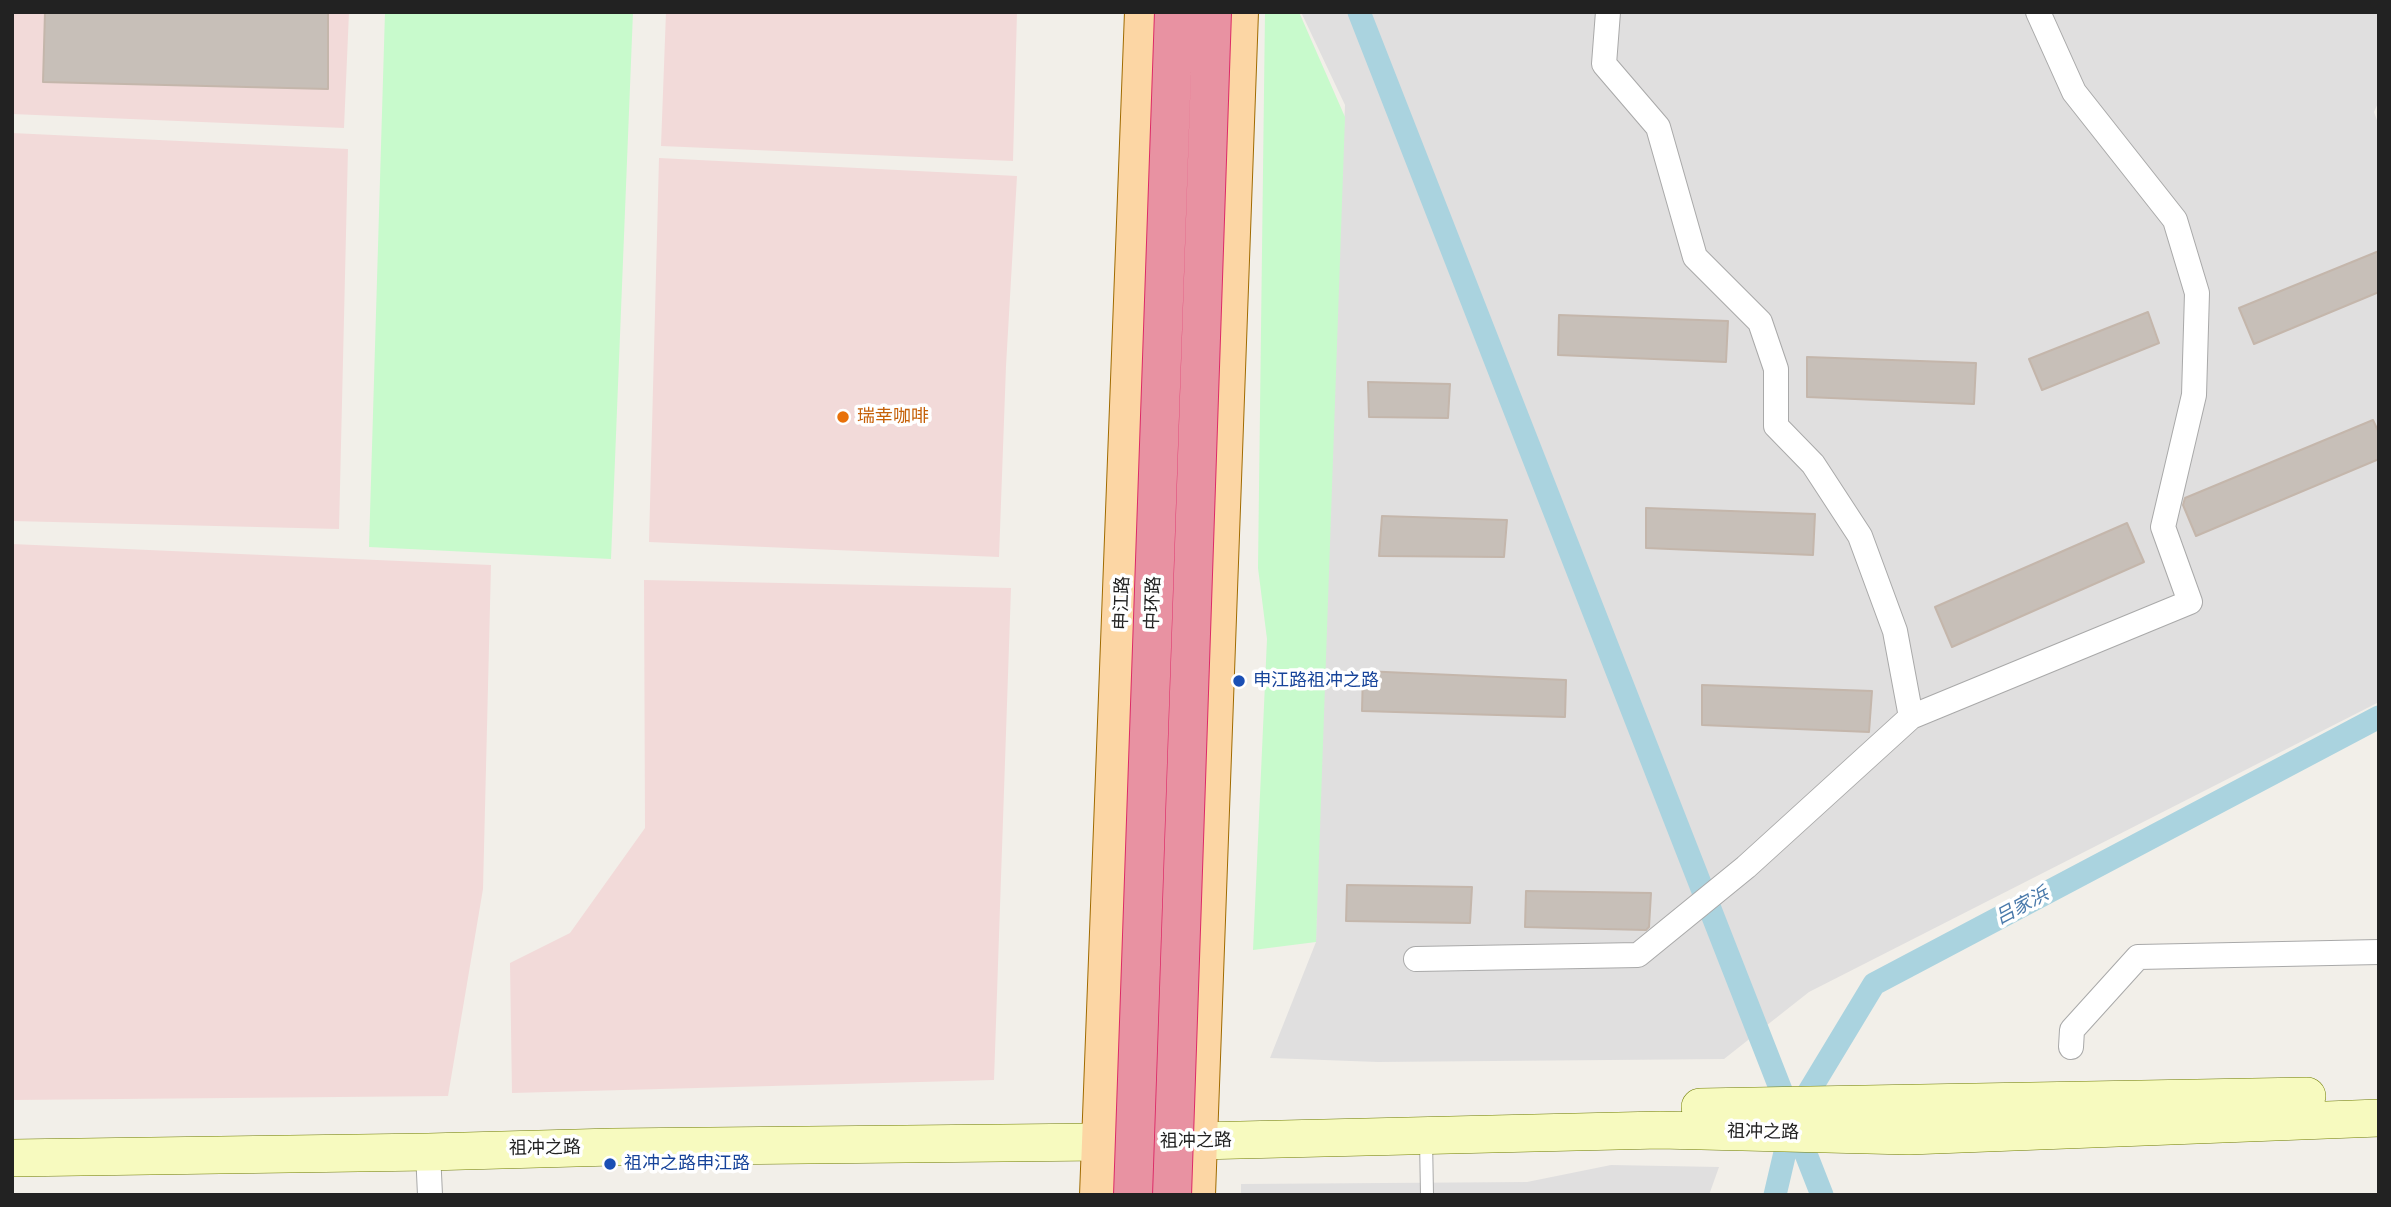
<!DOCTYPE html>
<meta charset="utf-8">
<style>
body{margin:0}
#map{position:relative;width:2391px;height:1207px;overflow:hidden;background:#f2efe9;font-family:Quicksand,sans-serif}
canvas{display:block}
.frame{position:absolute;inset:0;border:14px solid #222;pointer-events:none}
</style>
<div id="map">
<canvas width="2391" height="1207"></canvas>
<div class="frame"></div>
</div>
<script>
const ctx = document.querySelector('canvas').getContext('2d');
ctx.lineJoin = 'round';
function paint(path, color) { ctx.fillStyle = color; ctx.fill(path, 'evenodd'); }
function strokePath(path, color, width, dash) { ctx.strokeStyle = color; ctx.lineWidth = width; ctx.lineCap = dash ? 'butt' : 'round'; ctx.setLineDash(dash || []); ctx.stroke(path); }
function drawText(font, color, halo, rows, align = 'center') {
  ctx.font = font + ' Quicksand,"Noto Sans SC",sans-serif'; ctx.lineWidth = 7; ctx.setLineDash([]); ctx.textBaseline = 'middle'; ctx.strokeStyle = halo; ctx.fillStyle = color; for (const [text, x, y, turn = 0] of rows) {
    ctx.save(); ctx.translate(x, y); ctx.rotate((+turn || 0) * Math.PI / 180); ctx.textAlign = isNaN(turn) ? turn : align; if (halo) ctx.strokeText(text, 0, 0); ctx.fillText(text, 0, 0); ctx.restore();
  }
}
const residential = new Path2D(`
 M1301,12H2379V101L2374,112L2379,126V702L1809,992L1724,1059L1378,1062L1270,1058L1316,942L1318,774L1345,105Z
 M1611,1165L1719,1167L1709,1195H1241V1184L1527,1182Z`);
const commercial = new Path2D(`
 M12,12H349L344,128L12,114Z
 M666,12H1017L1013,161L661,146Z
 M12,133L348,149L339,529L12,521Z
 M659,158L1017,176L1006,366L999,557L649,542Z
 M12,544L491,565L483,889L448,1096L12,1100Z
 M644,580L1011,588L994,1080L512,1093L510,963L570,933L645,828Z`);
const park = new Path2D(`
 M385,12H633L611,559L369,547Z
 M1265,12H1299L1345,117L1316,942L1253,950L1267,639L1258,568Z`);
const canal = new Path2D(`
 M1359,12L1822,1195
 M1775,1195L1793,1118L1874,984L2379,717`);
const building = new Path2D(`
 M45,12H328V89L43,82Z
 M2379,251V292L2254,344L2239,308Z
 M2148,312L2159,343L2042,390L2029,359Z
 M1559,315L1728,321L1726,362L1558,355Z
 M1807,357L1976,363L1974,404L1807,397Z
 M1368,382L1450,384L1448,418L1369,417Z
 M2373,420L2379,433V459L2196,536L2183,505L2185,498Z
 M1646,508L1815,514L1813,555L1646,548Z
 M1382,516L1507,520L1504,557L1379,556Z
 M2127,523L2144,562L1952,647L1935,607Z
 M1363,671L1566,680L1565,717L1362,711Z
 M1702,685L1872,691L1869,732L1702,725Z
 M1347,885L1472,887L1470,923L1346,921Z
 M1526,891L1651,893L1649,927L1646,930L1525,927Z`);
const lane = new Path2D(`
 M1426,1139L1427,1195`);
const street = new Path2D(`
 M1608,12L1604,64L1658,127L1695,257L1760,322L1776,369V426L1813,464L1860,536L1895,631L1911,717
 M1416,959L1638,955L1746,867L1911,717L2190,602L2163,527L2194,395L2197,293L2175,220L2074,92L2038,12
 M2071,1047L2072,1030L2138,957L2379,952
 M428,1152L430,1195`);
const secondary = new Path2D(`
 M1700,1107L2307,1096
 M12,1158L428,1152L613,1147L1198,1141L1660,1130L1909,1136L2379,1118`);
const primary = new Path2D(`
 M1099,1195L1144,12
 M1196,1195L1239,12`);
const highwayBridge = new Path2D(`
 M1133,1195L1174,12
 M1172,1195L1212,12`);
const markers = [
 [843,417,7,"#e8710a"],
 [1239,681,7,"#1a4fb4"],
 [610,1164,7,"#1a4fb4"]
];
const foodNames = [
 ["瑞幸咖啡",857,417]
];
const streetNames = [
 ["申江路",1122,603,-88],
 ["中环路",1153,603,-88],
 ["祖冲之路",1763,1132,1],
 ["祖冲之路",1196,1141,-1],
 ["祖冲之路",545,1148,-1]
];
const transitNames = [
 ["申江路祖冲之路",1253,681],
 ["祖冲之路申江路",624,1164]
];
const waterNames = [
 ["吕家浜",2022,906,-28]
];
paint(residential, '#e0dfdf');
paint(commercial, '#f2dad9');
paint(park, '#c8facc');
strokePath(canal, '#aad3df', 23);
paint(building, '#c7bfb8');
strokePath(building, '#c4b6ab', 2);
strokePath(lane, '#a9a9a9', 14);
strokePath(street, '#a9a9a9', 26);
strokePath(secondary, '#707d05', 38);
strokePath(primary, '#a06b00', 40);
strokePath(lane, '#fff', 12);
strokePath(street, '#fff', 24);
strokePath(secondary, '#f7fabf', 37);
strokePath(primary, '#fcd6a4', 38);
strokePath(highwayBridge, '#dc2a67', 40, []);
strokePath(highwayBridge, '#e892a2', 38);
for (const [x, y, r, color] of markers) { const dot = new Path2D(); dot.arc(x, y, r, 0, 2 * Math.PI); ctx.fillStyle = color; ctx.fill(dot); strokePath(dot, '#fff', 2.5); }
drawText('18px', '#c56008', '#fff', foodNames, 'left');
drawText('18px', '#222', '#fff', streetNames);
drawText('18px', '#164399', '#fff', transitNames, 'left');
drawText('italic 19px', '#4a7aab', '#fff', waterNames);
</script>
